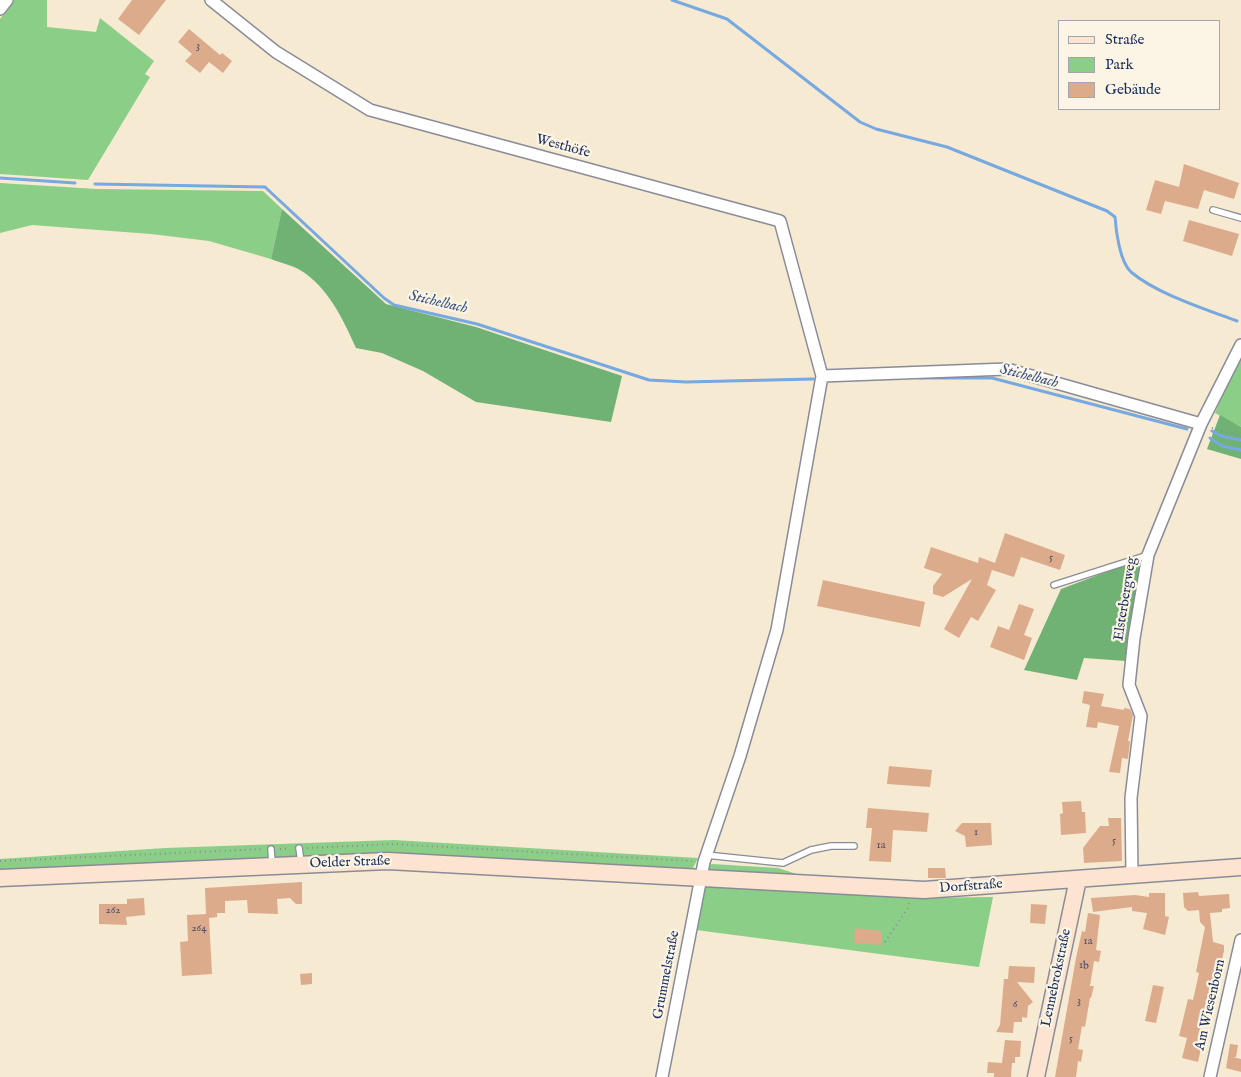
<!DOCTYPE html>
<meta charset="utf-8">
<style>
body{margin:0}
#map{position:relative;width:1241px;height:1077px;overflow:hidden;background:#f7ead2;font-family:"IM FELL English",serif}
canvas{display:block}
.legend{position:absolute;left:1058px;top:20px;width:162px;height:90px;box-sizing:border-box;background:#fcf5e5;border:1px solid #a2a6af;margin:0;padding:6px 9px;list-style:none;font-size:15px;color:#1b2f5e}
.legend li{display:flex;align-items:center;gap:10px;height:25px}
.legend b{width:25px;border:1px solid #a2a6af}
</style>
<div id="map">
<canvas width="1241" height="1077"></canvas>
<ul class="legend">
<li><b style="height:6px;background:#fde4d1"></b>Straße</li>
<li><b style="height:14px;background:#8bce87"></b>Park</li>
<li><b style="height:14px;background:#dcab8c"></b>Gebäude</li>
</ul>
</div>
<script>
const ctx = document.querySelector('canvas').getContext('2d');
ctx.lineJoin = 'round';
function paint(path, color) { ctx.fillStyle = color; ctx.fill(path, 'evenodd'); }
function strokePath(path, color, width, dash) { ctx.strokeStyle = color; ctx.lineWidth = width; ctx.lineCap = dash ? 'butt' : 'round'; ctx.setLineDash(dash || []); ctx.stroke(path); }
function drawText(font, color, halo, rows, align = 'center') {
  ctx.font = font + ' "IM FELL English",serif'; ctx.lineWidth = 4.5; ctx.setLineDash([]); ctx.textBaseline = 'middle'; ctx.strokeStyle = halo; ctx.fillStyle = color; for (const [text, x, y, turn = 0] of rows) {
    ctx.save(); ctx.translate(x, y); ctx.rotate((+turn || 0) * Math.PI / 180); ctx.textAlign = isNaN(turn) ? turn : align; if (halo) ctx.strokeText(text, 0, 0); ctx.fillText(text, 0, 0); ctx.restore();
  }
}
const green = new Path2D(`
 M14,0H47V27L96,32L100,18L154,61L145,74L150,77L88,180L0,174V19Z
 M0,183L97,189L263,191L282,209L271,259L209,241L151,234L32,225L0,233Z
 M1241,353V427L1215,413Z
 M394,840L698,858L691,872L543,863L0,874V859L165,848Z
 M712,864L778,868L812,879L708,872L707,866Z
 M704,887L913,898L993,897L979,967L696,930Z`);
const forest = new Path2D(`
 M282,209L386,304L476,327L622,376L611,422L476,402L423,371L382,353L356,348C343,319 328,287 300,270C292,265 281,263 271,259Z
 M1220,415L1241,427V459L1207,449Z
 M1146,557L1126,661L1084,658L1077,680L1024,670L1061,589Z`);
const stream = new Path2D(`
 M672,0L727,19L860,122L876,129L947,147L1107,211L1115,217C1116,232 1120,262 1131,272C1157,294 1205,309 1237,321
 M0,178L75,183
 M95,184L265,187L384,298L394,305L477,324L649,380L686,382L813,379
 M920,378H992L1187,429
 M1212,431L1221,436L1241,440
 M1210,438L1222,446L1241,450`);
const building = new Path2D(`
 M132,0H166L139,35L118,19Z
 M189,29L220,55L222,53L232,61L223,73L209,62L200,73L185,61L192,54L178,42Z
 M1184,164L1239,183L1234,199L1204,190L1198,209L1165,201L1161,214L1146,210L1155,180L1179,187Z
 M1189,220L1239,234L1232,256L1183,241Z
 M1005,533L1065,555L1060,570L1021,557L1014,577L992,570L987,585L996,590L978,621L971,617L959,638L944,629L972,579L943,597L933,594V586L942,574L924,568L931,547L978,563L979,557L995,563Z
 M823,580L925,602L920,627L817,606Z
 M1019,604L1034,609L1024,635L1032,638L1024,660L990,647L998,626L1009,630Z
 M1084,691L1104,694L1101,706L1124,710V708L1130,709L1133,715L1128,741H1130L1128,759L1122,758L1120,773L1109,772L1119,726L1098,722L1097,728L1086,727L1090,705L1082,703Z
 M889,766L932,770L930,787L887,784Z
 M1081,801L1082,812H1085L1086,833L1061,835L1060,814L1063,813L1062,802Z
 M868,808L929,813L927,832L893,830L891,862L869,861L872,828H866Z
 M1108,818H1121L1122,861L1084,863L1083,848L1100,826H1109Z
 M962,823H991L992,845L966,847L965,836L955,831Z
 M928,868H945L946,878H928Z
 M302,882V904H296L290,898L277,899L278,914L248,913L247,900L225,901V913H217V917L209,918L212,974L182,976L180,942L188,941L187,915L206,914L205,888Z
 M1198,892L1199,896L1229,894L1230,908L1222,909V912L1210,913L1213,942L1224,945V951L1213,995L1208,994L1197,1043L1202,1044L1198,1062L1182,1058L1187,1038L1179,1036L1188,999L1193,1000L1199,973L1196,972L1205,927L1200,922L1199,910L1188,911L1184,907L1183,893Z
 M1149,893H1165V916L1169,917L1165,935L1143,929L1147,913L1132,911V907L1093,912L1091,898L1135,895L1149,897Z
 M144,898L145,915L126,917L127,925L99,924V904H127V899Z
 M1031,904L1047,905L1045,924L1030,923Z
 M1088,913L1100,915L1096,950L1101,951L1099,962L1094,961L1090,986H1094L1091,998H1090L1085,1027L1082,1026L1078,1049L1083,1050L1081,1062L1078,1061L1076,1077H1055L1076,958L1082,931L1085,932Z
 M855,928L882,931L881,945L854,943Z
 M1009,966L1035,967L1034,983L1017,982L1033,1002L1028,1006L1027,1018L1022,1017V1022H1014L1013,1033L996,1032L1000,1025L1004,979H1008Z
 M312,973V984L301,985L300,974Z
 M1153,985L1164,987L1156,1023L1145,1021Z
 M1005,1040L1021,1041L1020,1057H1015V1063H1012L1011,1077H994V1073H987L988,1062L1002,1063Z
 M1230,1044L1238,1045L1236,1057H1233L1241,1059V1072L1226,1068Z`);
const path = new Path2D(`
 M1212,428L1241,436
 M307,848L393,844L692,861
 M280,849L290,848
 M0,861L263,849
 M885,942L908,908L909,902`);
const lane = new Path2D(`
 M1213,210L1241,218
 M1054,585L1148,555
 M299,848L301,862
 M271,849L272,864
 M706,855L783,863L811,850L831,846H854`);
const street = new Path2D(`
 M211,0L276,52L370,110L780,221L822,376L777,630L740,756L704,862L662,1077
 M0,9L7,0
 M822,376L1007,369L1201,424
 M1132,875L1131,798L1141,716L1129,685L1134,638L1148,555L1201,424L1241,345
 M1210,1077L1241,940`);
const secondary = new Path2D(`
 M0,878L388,861L924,890L1241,867
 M1036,1077L1078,879`);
const numberNames = [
 ["3",198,47],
 ["5",1051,558],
 ["1",976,833],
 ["5",1114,841],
 ["1a",881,846],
 ["262",113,911],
 ["264",199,929],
 ["1a",1088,942],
 ["1b",1084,966],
 ["3",1079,1002],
 ["6",1015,1005],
 ["5",1071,1039]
];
const streetNames = [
 ["Westhöfe",563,147,15],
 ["Elsterbergweg",1126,599,-81],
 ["Oelder Straße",350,863,-2],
 ["Dorfstraße",971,887,-4],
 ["Grummelstraße",667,975,-79],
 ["Lennebrokstraße",1057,978,-78],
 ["Am Wiesenborn",1211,1005,-77]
];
const waterNames = [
 ["Stichelbach",438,303,13],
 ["Stichelbach",1029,377,14]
];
paint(green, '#8bce87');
paint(forest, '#70b174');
strokePath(stream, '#76a8e1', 3);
paint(building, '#dcab8c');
strokePath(lane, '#898c98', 8);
strokePath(street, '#898c98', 14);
strokePath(secondary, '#898c98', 19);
strokePath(path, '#898c98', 2, [1, 4]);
strokePath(lane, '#fff', 5.5);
strokePath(street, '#fff', 11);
strokePath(secondary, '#fde4d1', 16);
drawText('11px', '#4b4e6a', null, numberNames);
drawText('14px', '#1b2f5e', '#fcf5e5', streetNames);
drawText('italic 15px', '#365385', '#fcf5e5', waterNames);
</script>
